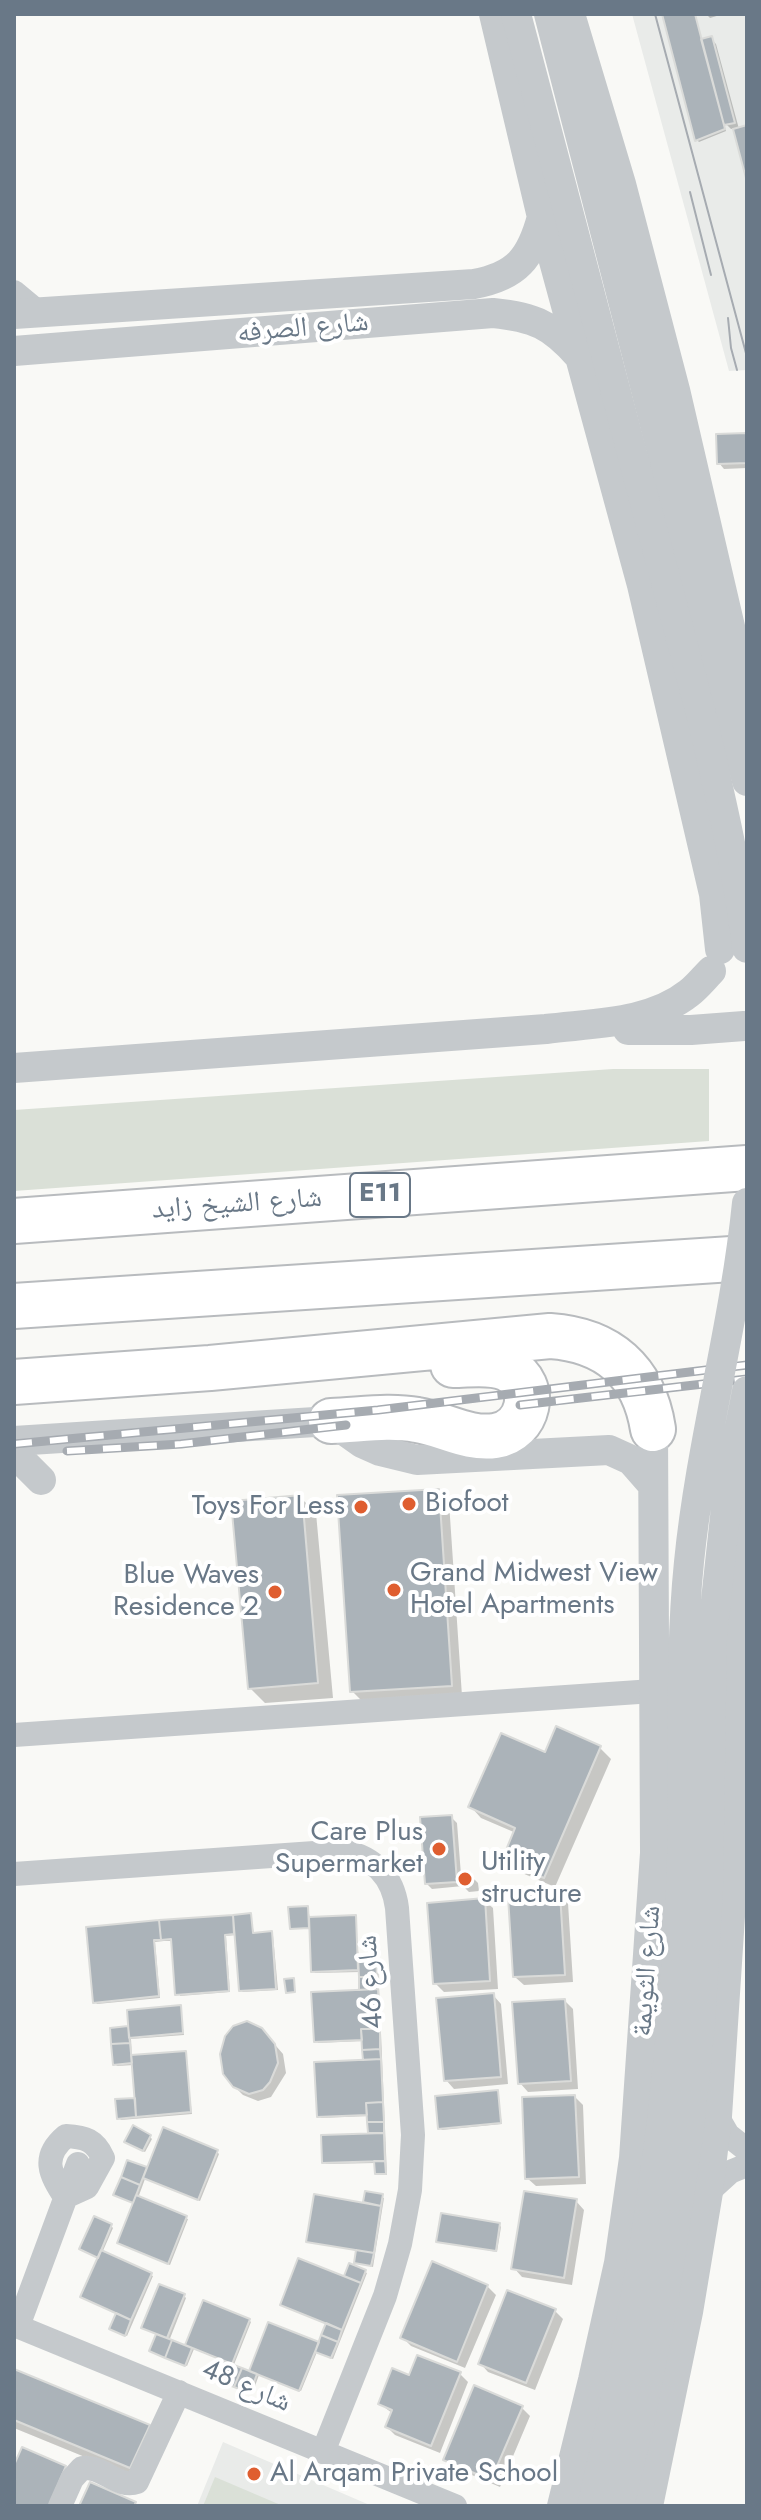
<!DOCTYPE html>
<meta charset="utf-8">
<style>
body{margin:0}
#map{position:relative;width:761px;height:2520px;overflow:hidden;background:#f9f9f6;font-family:Jost,sans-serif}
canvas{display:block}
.frame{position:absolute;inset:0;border:16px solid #697887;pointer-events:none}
</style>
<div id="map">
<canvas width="761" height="2520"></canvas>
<div class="frame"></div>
</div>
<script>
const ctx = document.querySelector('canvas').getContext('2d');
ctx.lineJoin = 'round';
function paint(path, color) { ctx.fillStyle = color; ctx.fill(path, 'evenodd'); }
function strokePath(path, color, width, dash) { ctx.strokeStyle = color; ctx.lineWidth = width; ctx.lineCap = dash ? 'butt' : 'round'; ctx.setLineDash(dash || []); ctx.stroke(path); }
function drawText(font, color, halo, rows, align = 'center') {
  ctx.font = font + ' Jost,"Noto Naskh Arabic",sans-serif'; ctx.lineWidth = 8; ctx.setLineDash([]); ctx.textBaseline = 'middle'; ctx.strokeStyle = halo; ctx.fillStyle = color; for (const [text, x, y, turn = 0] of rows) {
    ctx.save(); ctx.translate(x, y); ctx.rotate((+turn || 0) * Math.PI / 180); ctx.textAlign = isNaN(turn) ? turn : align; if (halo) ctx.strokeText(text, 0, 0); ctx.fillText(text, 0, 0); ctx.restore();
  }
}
const built = new Path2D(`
 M632,14H747V370L729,371Z
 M223,2442L372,2506H197Z`);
const green = new Path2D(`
 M613,1069H709V1141L14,1191V1110Z
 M215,2477L283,2506H203Z`);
const shadow = new Path2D(`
 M664,14H695L702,41L711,39L716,44L739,129H747V174L735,128L731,129L723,121L726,131L699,142L697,140Z
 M706,14H720V15L710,18Z
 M747,435V468L724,469L719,463Z
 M438,1491L449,1502L462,1696L363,1702L352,1691Z
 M301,1498L316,1513L333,1698L265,1703L250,1688Z
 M600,1748L611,1759L555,1887L515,1870L504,1859L516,1833L481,1818L471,1807L546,1755Z
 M451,1817L457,1823L461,1875H470L478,1883L479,1891L469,1892L463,1886L432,1889L427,1884Z
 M559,1895L568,1903L573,1982L524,1985L515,1977Z
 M484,1900L493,1908L498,1989L444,1992L435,1983Z
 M308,1908L310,1919L355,1917L359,1960L378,1962L387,2175L377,2173L376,2163L326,2164L324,2162L370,2135L369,2116L321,2118L319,2116L365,2062L364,2041L318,2043L316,2041L361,1992V1972L315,1973L313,1971L312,1929L292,1928Z
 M251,1916L254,1934L271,1933L273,1935L278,1990L243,1992L240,1990L236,1935L226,1936L230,1992L180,1996L173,1941H164L155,1942L160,1998L97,2004L95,2002L88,1928Z
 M493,1995L501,2004L508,2084L454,2089L446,2080Z
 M565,2001L573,2009L578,2089L528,2092L520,2083Z
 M180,2007L184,2035L131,2039L132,2057L185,2053L192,2114L121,2120L119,2118L137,2100L134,2065L117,2066L115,2064L112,2030L130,2028Z
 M270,2039L283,2054L286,2073L271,2097L258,2101L243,2095L234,2086Z
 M497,2092L502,2124L442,2130L440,2128Z
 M575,2097L583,2105L586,2184L536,2186L527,2178Z
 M150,2137L152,2139L145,2152L129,2143Z
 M217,2152L219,2154L200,2201L145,2179L138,2198L188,2219L170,2265L121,2245L135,2203L128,2162L148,2170Z
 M366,2193L384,2198L373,2267L356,2262L357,2251L308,2241L364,2205Z
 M576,2201L584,2210L572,2285L522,2277L514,2268Z
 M499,2224L501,2227L497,2252L438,2241Z
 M111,2226L113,2228L102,2253L153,2276L127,2336L113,2330L118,2314L99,2258L84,2251Z
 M350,2265L367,2273L333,2359L317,2352L301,2391L259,2375L252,2394L217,2379L225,2361L194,2349L187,2366L152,2351L158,2335L184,2296L186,2298L169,2341L186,2348L205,2303L249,2320L251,2322L233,2367L251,2374L320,2345Z
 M487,2286L496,2295L465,2368L411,2346L403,2338Z
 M555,2311L563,2319L535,2390L488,2372L480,2363Z
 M14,2371L149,2427L164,2442L146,2482L14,2428Z
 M460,2374L468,2382L440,2453L395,2435L387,2427L392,2413L380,2404L410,2378Z
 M522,2408L530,2416L500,2487L453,2467L445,2459Z`);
const building = new Path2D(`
 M662,14H695L724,125L725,129L695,141Z
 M712,36L735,123L724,125L701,39Z
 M747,125V182L733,129Z
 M747,433V463L717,464L716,434Z
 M439,1489L452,1686L350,1692L337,1495Z
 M302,1495L318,1683L248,1689L231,1501Z
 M556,1726L601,1746L544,1878L502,1860L515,1828L468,1807L501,1733L545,1752Z
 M452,1815L457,1882L425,1884L420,1817Z
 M471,1873L472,1884L459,1885L458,1874Z
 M560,1893L565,1975L513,1977L508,1896Z
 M485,1898L490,1981L433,1984L427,1903Z
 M308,1906L309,1928L290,1929L288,1907Z
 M251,1913L253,1933L272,1931L276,1989L239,1991L233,1915Z
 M233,1915L234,1934L225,1935L229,1991L175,1995L171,1939L161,1940L159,1920Z
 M356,1915L358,1970L311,1972L309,1917Z
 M159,1920L161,1940H154L159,1996L93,2003L86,1927Z
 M376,1957L377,1977H359L358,1958Z
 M359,1977H377L378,1989L359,1990Z
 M294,1978L295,1992L286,1993L284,1979Z
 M378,1989L380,2029H361L362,2040L314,2042L311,1992Z
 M494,1993L501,2077L444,2081L436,1998Z
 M565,1999L571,2081L518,2084L512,2002Z
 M181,2005L183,2033L129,2038L127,2010Z
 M247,2021L262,2028L275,2044L278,2063L270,2082L263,2090L249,2094L233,2087L223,2074L220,2054L225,2036L233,2026Z
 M128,2026L130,2043L111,2044L110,2028Z
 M361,2029H380V2049L362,2050Z
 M130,2043L132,2063L113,2065L111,2044Z
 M380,2049L381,2059L363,2060L362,2050Z
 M186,2051L191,2112L136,2117L131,2055Z
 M381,2059L383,2102L366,2103L367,2115L317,2117L314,2062Z
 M498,2090L501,2123L438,2129L435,2096Z
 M575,2095L579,2177L525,2179L522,2097Z
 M135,2098L136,2117L117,2119L115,2099Z
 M383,2102L384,2122H367L366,2103Z
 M367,2122H384V2133H368Z
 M133,2125L151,2135L143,2151L124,2142Z
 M163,2127L218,2150L198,2200L143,2178Z
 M384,2133L385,2161L322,2163L321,2135Z
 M127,2160L147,2167L140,2185L121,2177Z
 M374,2161H385L386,2174H375Z
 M121,2177L140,2185L133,2203L113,2195Z
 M365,2191L383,2194L381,2206L363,2202Z
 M524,2191L577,2199L564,2278L511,2269Z
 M314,2194L381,2206L374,2253L306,2242Z
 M136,2195L187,2216L168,2264L117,2243Z
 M441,2213L500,2223L496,2251L436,2242Z
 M94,2216L112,2224L98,2258L79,2249Z
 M101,2250L152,2273L131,2320L80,2297Z
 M356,2250L374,2253L371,2266L354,2263Z
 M298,2258L361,2283L342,2330L280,2305Z
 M432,2261L488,2285L457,2362L400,2338Z
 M349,2263L366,2270L361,2283L344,2276Z
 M159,2284L185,2294L167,2338L141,2328Z
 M507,2290L556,2309L526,2383L478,2364Z
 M203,2300L250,2319L232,2364L185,2345Z
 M116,2313L131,2320L125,2336L109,2329Z
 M268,2322L319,2342L299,2391L249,2371Z
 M326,2323L342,2330L338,2342L321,2335Z
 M156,2334L172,2340L165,2358L149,2351Z
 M321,2335L338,2342L331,2358L315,2352Z
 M172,2340L192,2348L185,2366L165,2358Z
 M417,2355L461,2372L431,2446L385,2427L392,2410L378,2404L392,2368L409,2375Z
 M223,2361L242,2368L234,2387L215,2379Z
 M242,2368L257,2374L250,2393L234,2387Z
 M14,2369L150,2425L130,2468L14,2420Z
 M474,2385L523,2406L491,2480L443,2460Z
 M22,2447L66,2466L49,2506H14V2465Z
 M90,2482L136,2502L134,2506H79Z`);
const minor = new Path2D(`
 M14,292L38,312
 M14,1735L653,1691
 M14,1874L343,1851C374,1857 393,1877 397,1908L413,2135L410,2190L400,2244L385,2296L323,2452
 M717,2116L728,2135L747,2150
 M66,2136C85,2137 95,2140 103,2158L87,2187L65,2197C50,2174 41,2157 66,2136Z
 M708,2192L730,2172L747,2165
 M14,2325L455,2506
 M18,2326L78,2164
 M60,2506L72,2479L82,2468C102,2465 118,2489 137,2482L179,2392`);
const tertiary = new Path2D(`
 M494,14L542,217L642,585L714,894L720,949
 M549,14L747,781
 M570,14L621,184L675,390L747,700
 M14,314L474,284C517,276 531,258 542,217
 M14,351L493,313C534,317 552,325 579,356
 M628,1030H691L744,1026
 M14,1068L546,1029C593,1023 650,1024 689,993C697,987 704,978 711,971
 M14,1441L331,1421L362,1443L380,1451L417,1460L609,1450L631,1460L652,1484
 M14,1453L41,1480
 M562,2506L593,2380L619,2263L634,2158L655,1853L653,1429
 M648,2506L688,2312L708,2192L717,2116L734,1855L735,1654L739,1527L747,1486`);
const motorway = new Path2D(`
 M14,1221L747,1168
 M14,1306L747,1258
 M14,1382L210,1368L550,1336C608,1340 644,1371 653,1429
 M331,1421C360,1420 389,1415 417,1420C444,1424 468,1440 495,1436C529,1431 540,1385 508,1369C492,1361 470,1365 453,1365`);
const tram = new Path2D(`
 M655,14L747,357
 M690,192L711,275
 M728,318L731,348L737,370`);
const rail = new Path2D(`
 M520,1405L747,1379
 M14,1444L378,1410L747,1365
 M67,1451L181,1444L346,1425`);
const tertiaryBridge = new Path2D(`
 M516,14L702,718C720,795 738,870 747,948
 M592,2506C641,2303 672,2095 681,1885C686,1777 678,1669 689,1562C701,1441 735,1324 747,1203
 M619,2506L640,2420L665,2291L688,2136L700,2026L708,1890L712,1637L728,1489L747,1391`);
const markers = [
 [409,1504,8,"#df5e30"],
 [361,1507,8,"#df5e30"],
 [394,1590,8,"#df5e30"],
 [275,1592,8,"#df5e30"],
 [439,1849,8,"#df5e30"],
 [465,1879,8,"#df5e30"],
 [254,2474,8,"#df5e30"]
];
const shields = [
 [380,1195,60]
];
const shieldNames = [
 ["E11",380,1195]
];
const streetNames = [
 ["شارع الصرفه",303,329,-5],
 ["شارع الشيخ زايد",237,1205,-4],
 ["شارع الثويمة",648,1971,-86],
 ["شارع 46",372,1982,-94],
 ["شارع 48",246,2387,23]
];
const poiNames = [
 ["Biofoot",425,1504],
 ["Toys For Less",345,1507,"right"],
 ["Grand Midwest View",410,1574],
 ["Hotel Apartments",410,1606],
 ["Blue Waves",259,1576,"right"],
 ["Residence 2",259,1608,"right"],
 ["Care Plus",423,1833,"right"],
 ["Supermarket",423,1865,"right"],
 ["Utility",481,1863],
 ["structure",481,1895],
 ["Al Arqam Private School",270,2474]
];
paint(built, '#e9ebe9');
paint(green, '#dae0d7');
paint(shadow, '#0003');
paint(building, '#abb3b9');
strokePath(building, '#dadbd9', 2);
strokePath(motorway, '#b8bbbe', 48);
strokePath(minor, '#c5c9cc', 24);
strokePath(tertiary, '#c5c9cc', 30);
strokePath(motorway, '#fff', 44);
strokePath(tram, '#a6abb1', 2);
strokePath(rail, '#a6abb1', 9);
strokePath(rail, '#fff', 6, [18]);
strokePath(tertiaryBridge, '#c5c9cc', 30);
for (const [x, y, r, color] of markers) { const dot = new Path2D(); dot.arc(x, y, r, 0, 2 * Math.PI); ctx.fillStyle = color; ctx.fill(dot); strokePath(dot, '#fff', 3); }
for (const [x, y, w] of shields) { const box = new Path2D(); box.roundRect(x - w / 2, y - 22, w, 44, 6); ctx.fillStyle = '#fff'; ctx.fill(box); strokePath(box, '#697887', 2); }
drawText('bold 26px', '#697887', null, shieldNames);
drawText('28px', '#697887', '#fff', streetNames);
drawText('28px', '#697887', '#fff', poiNames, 'left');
</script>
